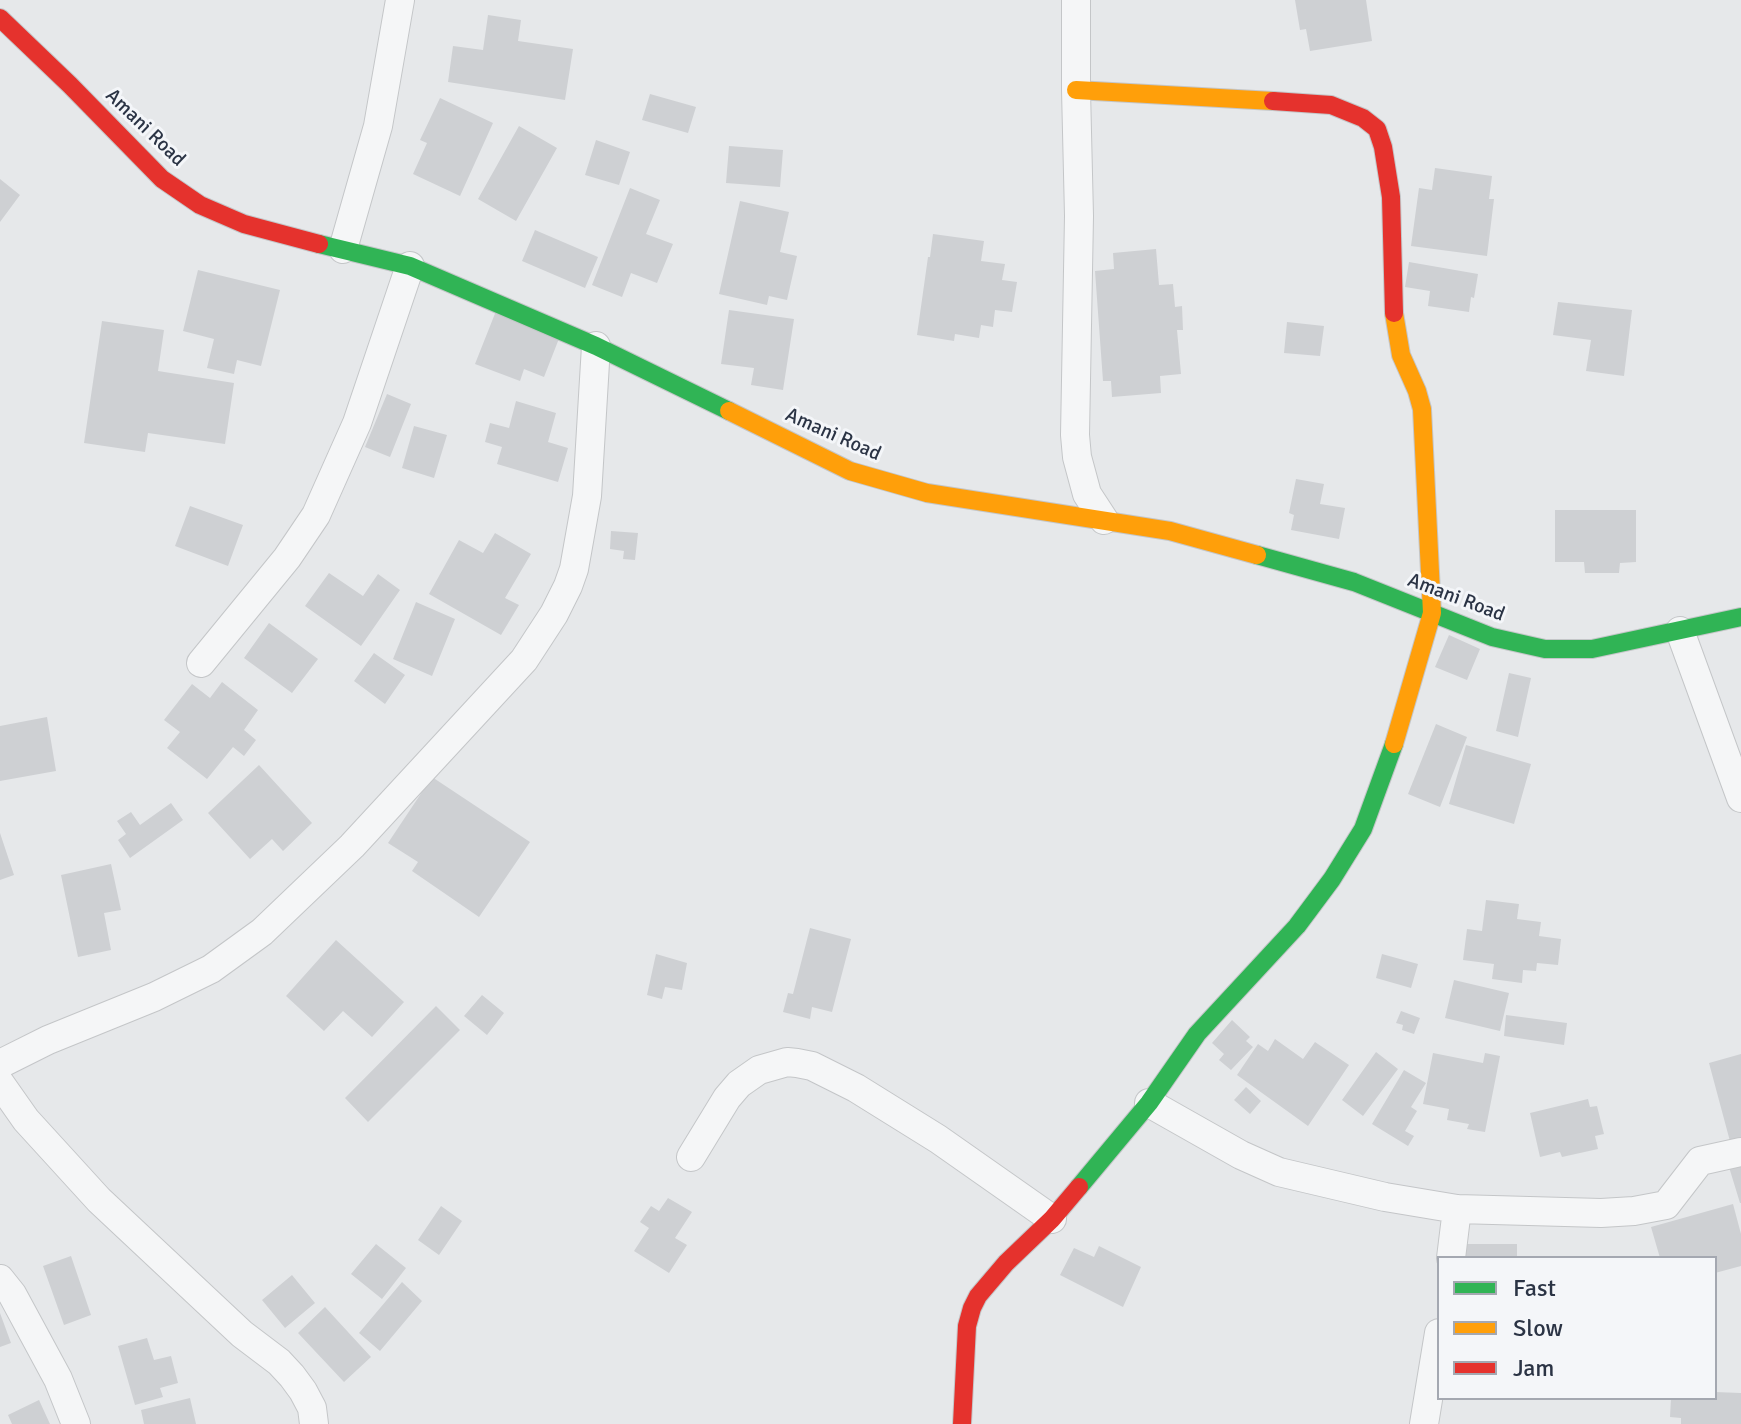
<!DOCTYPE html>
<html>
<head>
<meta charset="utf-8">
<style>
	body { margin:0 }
	#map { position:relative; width:1741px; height:1424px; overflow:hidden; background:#e6e8ea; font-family:Signika,sans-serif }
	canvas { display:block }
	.legend { position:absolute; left:1437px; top:1256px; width:280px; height:144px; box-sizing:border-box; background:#f4f6f9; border:2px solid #a4a8b1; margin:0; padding:10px 14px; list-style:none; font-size:24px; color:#2b3445 }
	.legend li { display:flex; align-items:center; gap:16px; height:40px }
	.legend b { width:40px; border:2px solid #a4a8b1 }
</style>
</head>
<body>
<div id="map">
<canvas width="1741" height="1424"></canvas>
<ul class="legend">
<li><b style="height:10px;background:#30b455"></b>Fast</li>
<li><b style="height:10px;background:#ff9f0a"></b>Slow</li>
<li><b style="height:10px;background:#e5322d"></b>Jam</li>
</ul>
</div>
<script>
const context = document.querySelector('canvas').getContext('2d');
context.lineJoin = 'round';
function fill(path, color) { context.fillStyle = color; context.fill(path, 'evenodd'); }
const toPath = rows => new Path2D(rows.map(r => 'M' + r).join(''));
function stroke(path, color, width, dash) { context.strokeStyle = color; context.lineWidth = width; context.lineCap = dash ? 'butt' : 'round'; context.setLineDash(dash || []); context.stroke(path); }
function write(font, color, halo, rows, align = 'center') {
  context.font = font + ' Signika,sans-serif'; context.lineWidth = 6; context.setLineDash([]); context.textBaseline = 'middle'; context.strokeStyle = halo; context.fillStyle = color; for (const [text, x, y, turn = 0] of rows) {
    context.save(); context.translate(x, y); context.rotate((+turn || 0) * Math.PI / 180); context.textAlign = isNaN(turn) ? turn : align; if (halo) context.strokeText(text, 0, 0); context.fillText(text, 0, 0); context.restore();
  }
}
const building = toPath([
	[1295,0,1366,0,1372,41,1310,51,1306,29,1300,30],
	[488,15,521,20,518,41,573,49,565,100,448,82,453,46,483,50],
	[650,94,696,107,688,133,642,120],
	[440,98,493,123,460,196,413,174,427,143,420,140],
	[519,126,557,148,516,221,478,199],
	[596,140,630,152,619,185,585,175],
	[729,146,783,150,780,187,726,183],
	[1435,168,1492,176,1489,199,1494,199,1487,256,1411,246,1419,188,1432,190],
	[0,179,20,195,0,222],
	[630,188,660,200,646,234,673,244,657,283,631,273,622,297,592,285],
	[740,201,789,212,780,252,797,256,787,300,769,296,767,305,719,294],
	[535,230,598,257,585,288,522,261],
	[933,234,984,241,981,261,1005,264,1002,280,1017,282,1012,312,995,310,993,327,981,325,979,338,955,334,954,341,917,335,928,257,930,257],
	[1156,249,1159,285,1173,284,1175,307,1182,306,1183,330,1177,330,1181,374,1160,376,1161,393,1112,397,1111,381,1103,381,1095,271,1114,269,1113,253],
	[1409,262,1478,274,1474,298,1471,297,1469,312,1428,306,1430,291,1405,287],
	[198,270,280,290,261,366,237,360,234,374,207,368,214,339,183,331],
	[1558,302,1632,310,1624,376,1586,371,1591,340,1553,335],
	[729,310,794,319,783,390,751,385,754,368,721,364],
	[496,311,560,336,544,377,524,369,520,381,475,364],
	[102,321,164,330,158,371,234,383,225,444,148,433,145,452,84,443],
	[1287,322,1324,326,1320,356,1284,353],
	[387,394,411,404,390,457,365,447],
	[516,401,556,413,548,442,568,448,558,482,497,464,502,447,485,442,490,423,509,428],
	[414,426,447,435,434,478,402,468],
	[1296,479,1324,484,1320,504,1345,508,1339,539,1291,530,1294,515,1289,513],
	[190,506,243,525,228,566,175,546],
	[1555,510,1636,510,1636,562,1620,563,1619,573,1585,573,1584,562,1555,562],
	[611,531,638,533,635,560,623,559,624,551,610,549],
	[495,533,531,554,505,598,519,605,501,635,429,594,459,540,483,553],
	[329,573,363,596,378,574,400,590,361,646,305,606],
	[416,602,455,619,432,676,393,659],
	[269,623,318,659,292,693,244,658],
	[1449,635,1480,649,1467,680,1435,667],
	[374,653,405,675,385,704,354,681],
	[1509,673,1531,678,1518,737,1496,731],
	[222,682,258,710,244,730,256,740,244,756,233,747,207,779,167,748,180,732,164,720,192,684,210,698],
	[47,717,56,771,0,781,0,726],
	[1436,724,1467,737,1440,807,1408,794],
	[1466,745,1531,764,1514,824,1449,804],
	[259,765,312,823,283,851,272,839,250,859,208,813],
	[432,777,530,842,479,917,412,871,418,862,388,843],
	[171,803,183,820,130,858,118,840,126,834,117,821,131,812,140,825],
	[0,833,14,875,0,880],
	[111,864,121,910,104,913,111,950,78,957,61,875],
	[1486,900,1519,904,1517,919,1541,922,1539,936,1561,939,1558,965,1537,963,1536,971,1523,970,1522,983,1492,979,1494,964,1463,960,1467,929,1482,931],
	[810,928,851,939,832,1012,812,1007,810,1019,783,1012,788,993,793,994],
	[336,940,404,1002,372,1037,343,1011,324,1031,286,996],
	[656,954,687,963,682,990,665,987,662,999,647,995],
	[1382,954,1418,964,1411,988,1376,978],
	[1454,980,1509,993,1500,1031,1445,1018],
	[482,995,504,1013,487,1035,464,1016],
	[436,1006,460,1030,368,1122,345,1098],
	[1401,1011,1420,1018,1414,1034,1402,1030,1403,1025,1396,1023],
	[1506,1015,1567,1023,1564,1045,1504,1036],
	[1232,1020,1250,1037,1246,1041,1253,1047,1231,1070,1219,1060,1224,1054,1212,1043],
	[1275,1039,1303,1059,1315,1042,1349,1065,1308,1126,1237,1075,1258,1044,1268,1051],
	[1376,1052,1398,1069,1363,1116,1342,1100],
	[1433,1053,1483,1063,1485,1053,1500,1056,1485,1132,1467,1129,1469,1124,1447,1120,1449,1109,1423,1104],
	[1741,1054,1741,1142,1731,1145,1709,1063],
	[1404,1070,1426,1083,1411,1107,1417,1111,1405,1131,1414,1136,1408,1146,1372,1124],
	[1246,1087,1261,1101,1250,1114,1234,1100],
	[1588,1099,1590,1107,1597,1106,1604,1134,1595,1136,1598,1149,1562,1157,1560,1152,1540,1157,1530,1113],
	[1741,1163,1741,1203,1740,1203,1729,1167],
	[668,1198,692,1212,675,1238,687,1245,669,1273,634,1251,649,1228,640,1222,651,1206,659,1211],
	[1733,1204,1741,1234,1741,1266,1715,1273,1715,1258,1660,1258,1651,1227],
	[441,1206,462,1221,439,1255,418,1240],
	[376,1244,406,1268,382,1299,351,1274],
	[1463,1244,1517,1244,1517,1258,1463,1258],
	[1099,1246,1141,1267,1123,1307,1060,1275,1074,1248,1094,1257],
	[71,1256,91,1315,64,1325,43,1266],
	[292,1275,315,1303,285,1328,262,1300],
	[402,1282,422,1301,380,1351,359,1333],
	[325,1307,371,1357,344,1382,298,1333],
	[0,1313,11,1343,0,1347],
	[147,1338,154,1360,171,1356,178,1383,160,1388,163,1397,135,1405,118,1346],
	[1715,1392,1741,1393,1741,1424,1681,1424,1681,1418,1670,1417,1671,1398,1715,1398],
	[190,1398,196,1424,144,1424,141,1410],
	[39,1400,50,1424,12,1424,8,1415]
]);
const street = toPath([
	[1076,0,1076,90,1079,216,1075,435,1077,457,1087,494,1104,520],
	[343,249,378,126,400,0],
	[1680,631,1741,798],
	[201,663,287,558,316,515,357,423,410,266],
	[0,1064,48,1040,154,997,211,969,262,932,352,846,524,660,554,614,568,586,574,569,587,496,596,346],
	[0,1083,26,1120,99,1200,242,1334,279,1362,292,1376,303,1391,312,1408,314,1424],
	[1149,1103,1241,1155,1279,1172,1385,1197,1457,1209,1601,1213,1634,1211,1666,1205,1700,1161,1741,1152],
	[691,1157,727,1098,739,1084,759,1070,787,1062,797,1063,812,1066,856,1088,938,1139,1052,1219],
	[1451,1258,1457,1209],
	[0,1279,12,1294,58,1379,76,1424],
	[1424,1424,1439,1333]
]);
const fast = toPath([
	[319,244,410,266,596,346,729,411],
	[1257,555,1354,582,1492,637,1545,649,1592,649,1741,617],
	[1079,1187,1149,1103,1197,1034,1297,926,1332,879,1363,829,1394,744]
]);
const slow = toPath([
	[1076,90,1273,101],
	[729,411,850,471,927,493,1170,531,1257,555],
	[1394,744,1432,613,1422,409,1417,391,1401,355,1394,313]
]);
const jam = toPath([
	[0,18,70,85,162,179,200,205,244,224,319,244],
	[1273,101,1331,105,1363,118,1377,129,1383,147,1391,197,1394,313],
	[962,1424,967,1326,972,1308,978,1296,1006,1263,1052,1219,1079,1187]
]);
const streetNames = [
	["Amani Road",145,128,44],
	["Amani Road",833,435,24],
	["Amani Road",1456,598,21]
];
fill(building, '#ced0d3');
stroke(street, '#c4c6c8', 30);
stroke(fast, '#c4c6c8', 20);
stroke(slow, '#c4c6c8', 20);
stroke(jam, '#c4c6c8', 20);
stroke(street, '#f5f6f7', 28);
stroke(fast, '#30b455', 18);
stroke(slow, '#ff9f0a', 18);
stroke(jam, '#e5322d', 18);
write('20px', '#2b3445', '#f4f6f9', streetNames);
</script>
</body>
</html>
